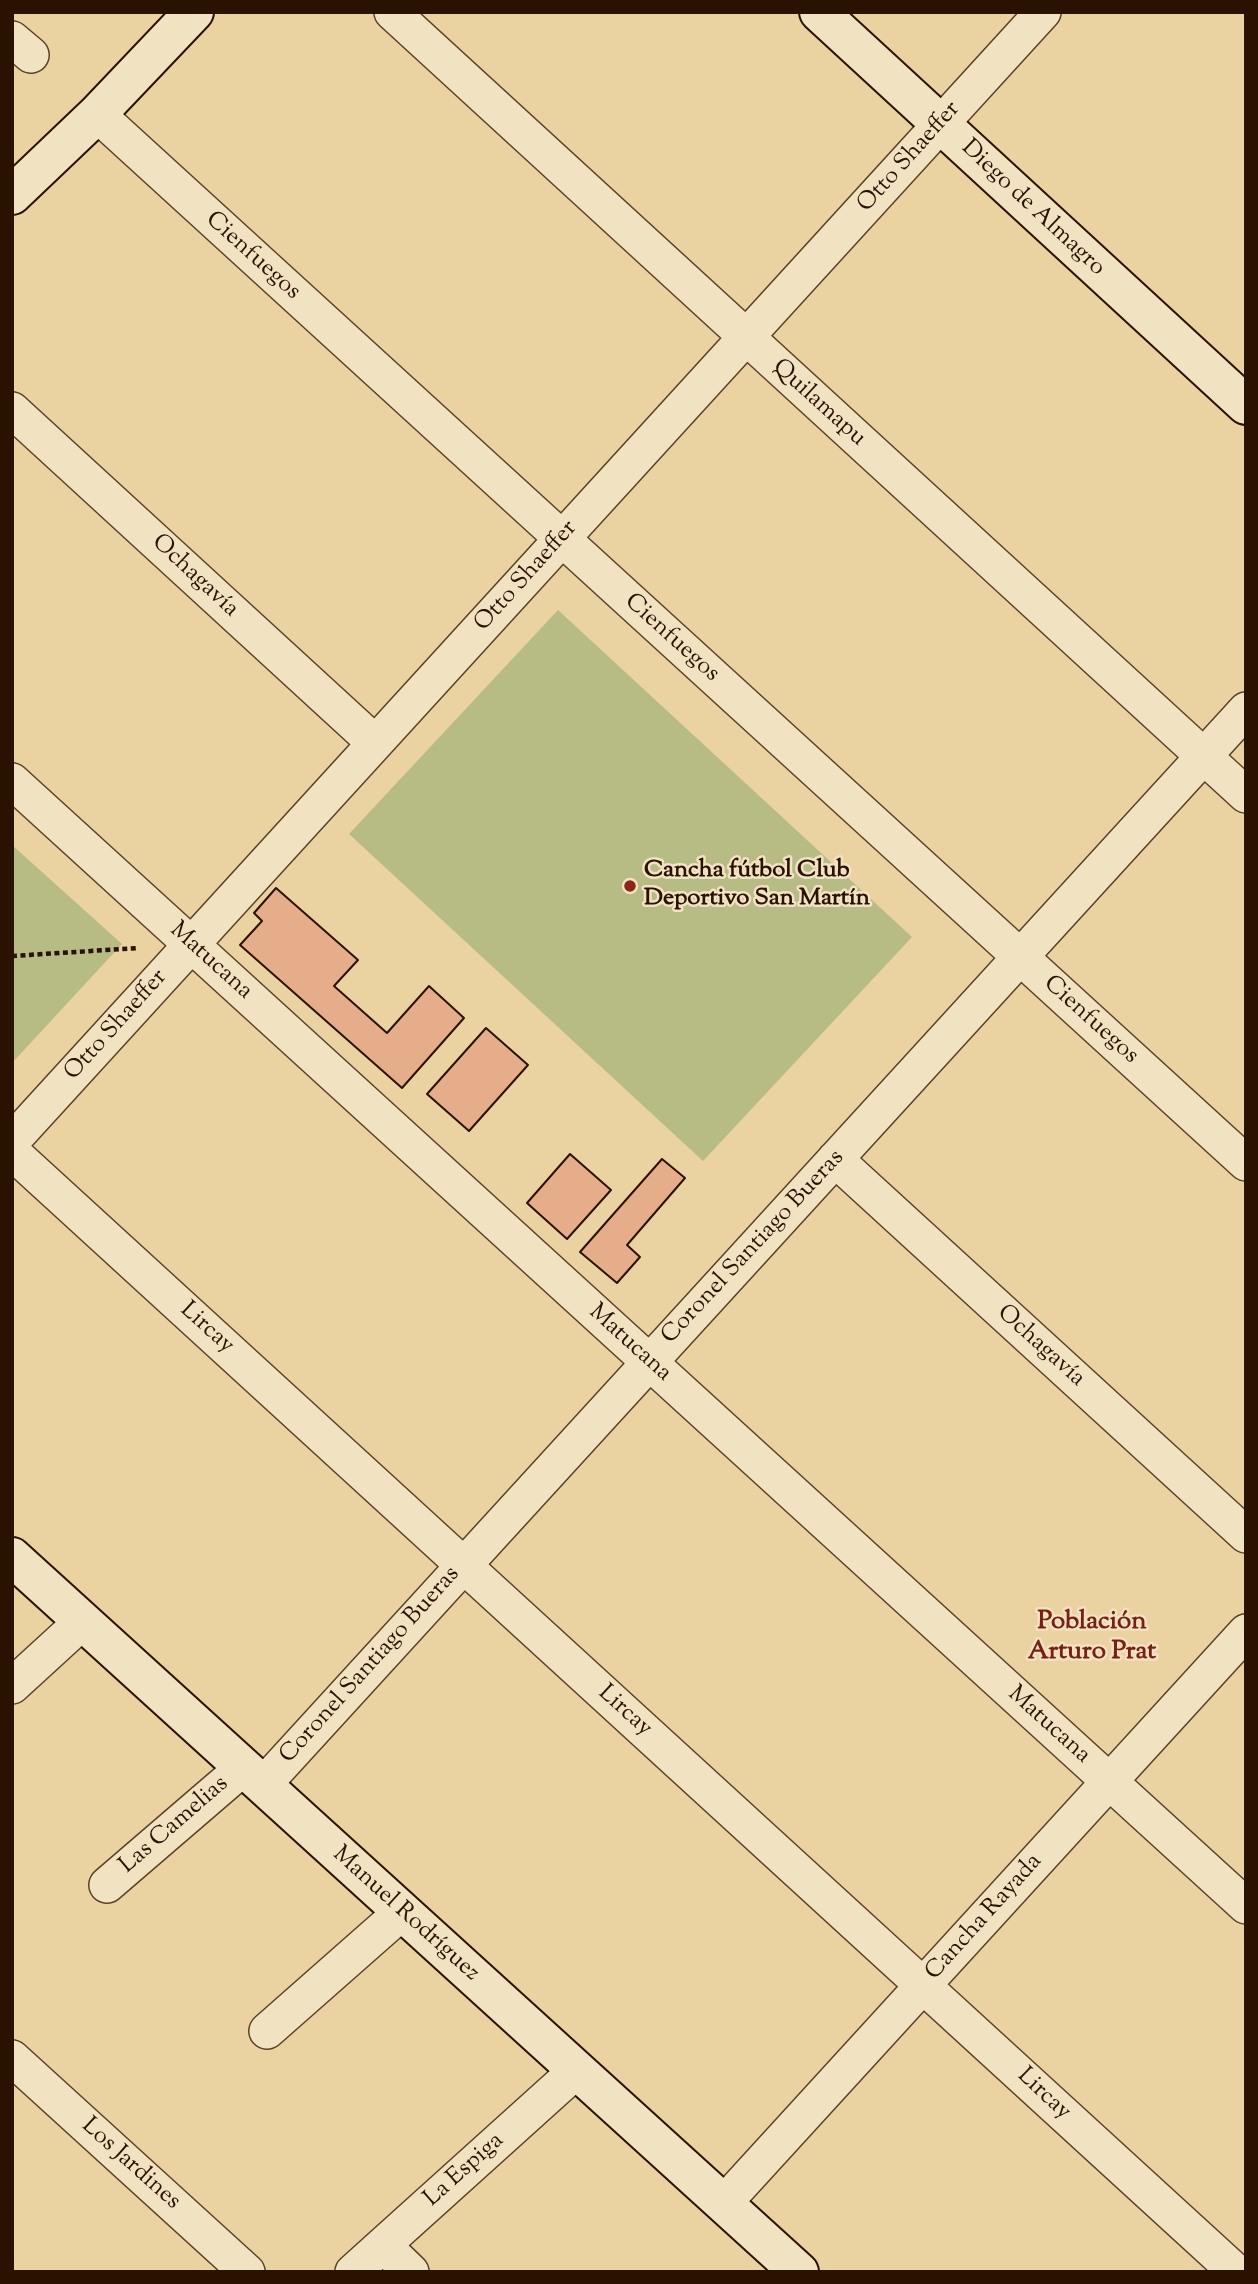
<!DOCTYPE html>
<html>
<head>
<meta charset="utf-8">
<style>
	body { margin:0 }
	#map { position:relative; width:1258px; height:2284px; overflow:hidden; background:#ead3a1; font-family:"Sorts Mill Goudy",serif }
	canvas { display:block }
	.frame { position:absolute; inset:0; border:14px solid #2a1200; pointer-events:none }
</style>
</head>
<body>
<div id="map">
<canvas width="1258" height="2284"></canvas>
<div class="frame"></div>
</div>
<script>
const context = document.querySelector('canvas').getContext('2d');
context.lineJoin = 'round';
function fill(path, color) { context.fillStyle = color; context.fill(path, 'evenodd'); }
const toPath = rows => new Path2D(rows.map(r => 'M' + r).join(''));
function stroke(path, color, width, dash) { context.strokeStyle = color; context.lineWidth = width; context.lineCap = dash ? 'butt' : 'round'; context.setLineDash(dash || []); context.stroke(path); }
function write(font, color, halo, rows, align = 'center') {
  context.font = font + ' "Sorts Mill Goudy",serif'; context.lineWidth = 5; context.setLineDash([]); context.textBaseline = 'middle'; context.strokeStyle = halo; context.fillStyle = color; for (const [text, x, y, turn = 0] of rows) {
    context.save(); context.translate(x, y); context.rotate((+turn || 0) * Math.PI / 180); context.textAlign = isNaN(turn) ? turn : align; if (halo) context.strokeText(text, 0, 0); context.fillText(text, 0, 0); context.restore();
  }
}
const green = toPath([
	[558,610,912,937,703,1161,349,834],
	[12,845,122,944,12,1063]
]);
const building = toPath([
	[276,888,358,960,334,986,387,1033,429,986,464,1018,402,1088,240,945,262,921,254,913,276,888],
	[486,1028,528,1065,469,1131,427,1094,486,1028],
	[570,1154,611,1190,567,1239,527,1203,570,1154],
	[662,1159,685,1178,627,1245,640,1257,617,1283,580,1252,662,1159]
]);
const path = toPath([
	[12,956,138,948]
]);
const street = toPath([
	[392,12,1246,795],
	[12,39,31,55],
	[97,114,1246,1163],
	[12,410,375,743],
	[12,781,1246,1906],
	[12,1141,1043,12],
	[12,1152,1236,2272],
	[835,1159,1246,1535],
	[12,1686,83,1621],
	[263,1785,1246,710],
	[107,1885,243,1768],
	[267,2031,402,1912],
	[12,2058,247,2272],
	[724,2203,1246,1632],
	[383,2245,411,2272],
	[353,2272,577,2070]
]);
const secondary = toPath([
	[819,12,1246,405],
	[12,195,97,114,194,12],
	[12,1557,799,2272]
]);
const markers = [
	[630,886,7,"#8f2418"]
];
const streetNames = [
	["Otto Shaeffer",910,158,-48],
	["Diego de Almagro",1032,209,43],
	["Cienfuegos",252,257,42],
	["Quilamapu",818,404,42],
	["Ochagavía",194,577,43],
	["Otto Shaeffer",527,577,-48],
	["Cienfuegos",671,639,42],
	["Matucana",210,962,42],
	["Cienfuegos",1090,1021,42],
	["Otto Shaeffer",117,1026,-48],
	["Coronel Santiago Bueras",754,1248,-47],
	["Lircay",206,1329,42],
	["Matucana",629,1344,42],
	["Ochagavía",1040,1347,42],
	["Coronel Santiago Bueras",371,1666,-48],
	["Lircay",624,1712,42],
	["Matucana",1048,1726,42],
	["Las Camelias",175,1826,-41],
	["Manuel Rodríguez",405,1915,42],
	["Cancha Rayada",985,1918,-48],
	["Lircay",1043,2095,43],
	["Los Jardines",130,2165,42],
	["La Espiga",465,2171,-42]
];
const poiNames = [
	["Cancha fútbol Club",644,872],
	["Deportivo San Martín",644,900]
];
const neighbourhoodNames = [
	["Población",1092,1624],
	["Arturo Prat",1092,1654]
];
fill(green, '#b6bc84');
fill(building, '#e5ad8a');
stroke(building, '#2a1200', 2);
stroke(street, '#5a4228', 38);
stroke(secondary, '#2a1200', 42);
stroke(path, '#2a1200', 4.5, [5, 3.5]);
stroke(street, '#f1e2c2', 35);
stroke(secondary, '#f1e2c2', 38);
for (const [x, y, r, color] of markers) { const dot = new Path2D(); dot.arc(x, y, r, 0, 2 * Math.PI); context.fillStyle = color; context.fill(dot); stroke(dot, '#f1e2c2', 2.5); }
write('24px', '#2a1200', '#f1e2c2', streetNames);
write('bold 24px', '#2a1200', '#f1e2c2', poiNames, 'left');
write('bold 26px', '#7a1f14', '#f1e2c2', neighbourhoodNames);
</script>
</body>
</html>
